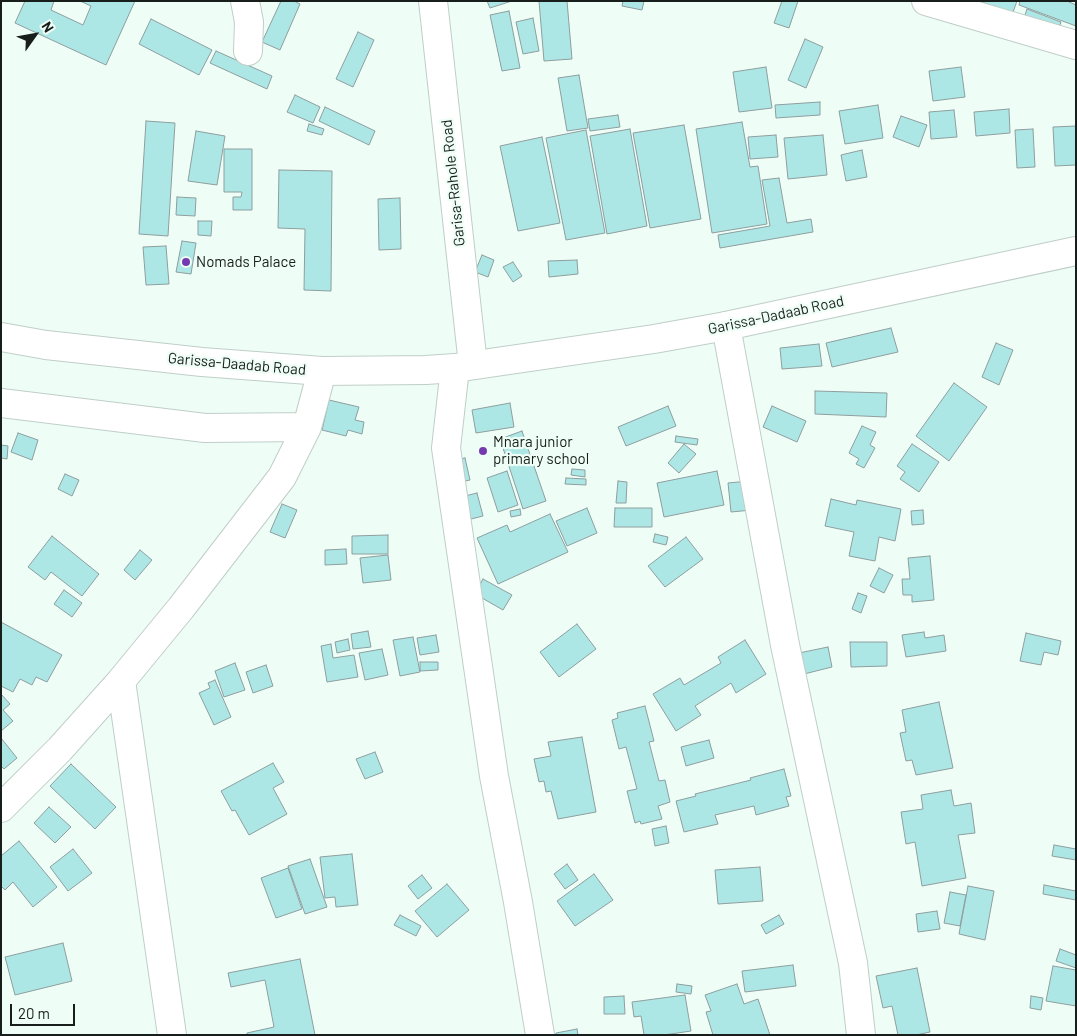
<!DOCTYPE html>
<html>
<head>
<meta charset="utf-8">
<style>
	body { margin:0 }
	#map { position:relative; width:1077px; height:1036px; overflow:hidden; background:#eefef7; font-family:Barlow,sans-serif }
	canvas { display:block }
	.frame { position:absolute; inset:0; border:2px solid #181e1b; pointer-events:none }
	.north { position:absolute; left:10px; top:10px; width:50px; height:50px; -webkit-text-stroke:4px #eefef7; paint-order:stroke; rotate:58deg; font-size:14px; font-weight:700; line-height:20px; text-align:center; color:#181e1b }
	.north::after { content:''; display:block; margin:auto; width:18px; height:22px; background:#181e1b; clip-path:polygon(50% 0,100% 100%,50% 72%,0 100%) }
	.scale { position:absolute; left:10px; top:1004px; width:65px; height:22px; box-sizing:border-box; border:2px solid #181e1b; border-top:0; padding-left:6px; font-size:15px; line-height:18px; white-space:nowrap; color:#181e1b; -webkit-text-stroke:4px #eefef7; paint-order:stroke }
</style>
</head>
<body>
<div id="map">
<canvas width="1077" height="1036"></canvas>
<div class="frame"></div>
<div class="north">N</div>
<div class="scale">20 m</div>
</div>
<script>
const context = document.querySelector('canvas').getContext('2d');
context.lineJoin = 'round';
function fill(path, color) { context.fillStyle = color; context.fill(path, 'evenodd'); }
const toPath = rows => new Path2D(rows.map(r => 'M' + r).join(''));
function stroke(path, color, width, dash) { context.strokeStyle = color; context.lineWidth = width; context.lineCap = dash ? 'butt' : 'round'; context.setLineDash(dash || []); context.stroke(path); }
function write(font, color, halo, rows, align = 'center') {
  context.font = font + ' Barlow,sans-serif'; context.lineWidth = 4.5; context.setLineDash([]); context.textBaseline = 'middle'; context.strokeStyle = halo; context.fillStyle = color; for (const [text, x, y, turn = 0] of rows) {
    context.save(); context.translate(x, y); context.rotate((+turn || 0) * Math.PI / 180); context.textAlign = isNaN(turn) ? turn : align; if (halo) context.strokeText(text, 0, 0); context.fillText(text, 0, 0); context.restore();
  }
}
const building = toPath([
	[25,1,54,1,51,10,83,25,91,6,80,1,135,1,106,65,15,23,25,1],
	[281,1,294,1,300,4,280,50,262,42,281,1],
	[487,1,512,1,490,8,487,1],
	[539,1,567,1,572,59,544,61,539,1],
	[623,1,644,1,642,10,622,6,623,1],
	[782,1,798,1,789,28,774,23,782,1],
	[980,1,1017,1,1012,15,980,1],
	[1020,1,1067,1,1076,5,1076,26,1019,5,1020,1],
	[1027,9,1061,22,1057,34,1023,21,1027,9],
	[509,11,520,68,502,71,490,15,509,11],
	[533,18,539,51,523,54,516,22,533,18],
	[151,19,212,50,199,75,139,44,151,19],
	[358,32,374,40,353,87,336,79,358,32],
	[805,39,823,47,806,88,788,80,805,39],
	[216,51,272,76,267,89,210,63,216,51],
	[766,67,772,108,739,112,733,72,766,67],
	[961,67,965,97,933,101,929,71,961,67],
	[579,75,588,128,567,131,558,78,579,75],
	[295,95,320,107,313,123,287,112,295,95],
	[820,102,820,115,776,118,775,105,820,102],
	[878,105,883,138,845,144,839,111,878,105],
	[325,107,375,131,369,145,319,121,325,107],
	[1009,109,1010,133,976,136,974,112,1009,109],
	[954,110,957,137,931,139,929,112,954,110],
	[618,115,620,127,590,131,588,119,618,115],
	[901,116,927,125,919,147,893,137,901,116],
	[146,121,175,123,168,236,139,234,146,121],
	[742,122,750,167,758,166,767,224,712,233,696,129,742,122],
	[309,124,324,129,322,135,307,131,309,124],
	[684,125,701,219,650,228,633,133,684,125],
	[1076,126,1076,165,1055,166,1053,127,1076,126],
	[630,129,647,226,607,234,590,136,630,129],
	[1033,129,1035,167,1017,168,1015,130,1033,129],
	[586,130,605,233,566,240,546,138,586,130],
	[196,131,225,136,217,185,188,181,196,131],
	[776,135,778,157,750,159,748,137,776,135],
	[823,135,827,175,788,179,784,138,823,135],
	[542,137,560,223,518,231,500,146,542,137],
	[224,149,252,149,252,210,233,210,233,197,241,197,242,192,224,192,224,149],
	[862,150,867,177,846,181,841,155,862,150],
	[279,170,332,171,331,291,304,290,305,229,278,228,279,170],
	[779,178,787,223,811,219,813,232,720,248,718,235,770,226,762,180,779,178],
	[177,197,196,198,195,216,176,215,177,197],
	[400,198,401,249,379,250,378,199,400,198],
	[198,221,212,221,211,236,198,235,198,221],
	[182,241,196,243,191,274,176,272,182,241],
	[166,246,169,284,146,285,143,247,166,246],
	[482,255,494,260,488,277,475,272,482,255],
	[577,260,578,274,549,277,548,261,577,260],
	[513,262,522,276,513,282,503,267,513,262],
	[891,328,898,352,832,367,826,343,891,328],
	[996,343,1013,350,999,385,982,377,996,343],
	[819,344,822,366,782,369,780,348,819,344],
	[954,383,987,407,949,461,916,436,954,383],
	[815,391,887,393,886,417,815,414,815,391],
	[329,400,359,407,355,420,364,422,362,434,348,430,346,436,322,430,329,400],
	[510,403,514,427,476,433,472,410,510,403],
	[668,406,676,426,626,446,618,427,668,406],
	[772,406,806,421,797,442,763,427,772,406],
	[862,426,876,432,870,445,875,448,864,468,856,464,859,459,849,453,862,426],
	[522,431,546,501,523,509,500,439,522,431],
	[18,433,38,440,32,460,11,452,18,433],
	[676,436,698,439,697,445,675,442,676,436],
	[684,444,696,454,679,473,668,463,684,444],
	[912,444,939,462,919,492,900,479,905,472,897,466,912,444],
	[1,445,8,446,7,459,1,458,1,445],
	[465,458,470,480,460,482,454,460,465,458],
	[572,469,585,470,585,477,571,475,572,469],
	[507,471,518,505,498,512,487,478,507,471],
	[717,471,724,505,664,517,657,483,717,471],
	[65,474,79,480,72,496,58,489,65,474],
	[566,478,586,479,586,485,565,484,566,478],
	[618,481,627,482,626,503,616,503,618,481],
	[749,481,752,510,731,512,728,483,749,481],
	[477,493,483,516,471,519,465,496,477,493],
	[831,499,856,505,857,500,901,509,895,541,879,537,875,561,849,556,854,532,825,526,831,499],
	[282,504,297,510,285,538,270,532,282,504],
	[587,508,597,533,567,546,556,521,587,508],
	[615,508,652,508,652,527,614,527,615,508],
	[520,509,521,515,511,517,510,511,520,509],
	[923,510,924,524,912,525,911,511,923,510],
	[550,514,568,552,498,584,477,538,507,525,510,532,550,514],
	[655,534,668,537,666,545,653,542,655,534],
	[388,535,388,554,352,554,352,536,388,535],
	[52,536,99,574,82,596,51,572,45,580,28,567,52,536],
	[686,537,703,559,665,587,648,566,686,537],
	[346,549,347,564,325,565,325,550,346,549],
	[140,550,152,560,135,580,124,570,140,550],
	[388,555,391,580,363,583,360,558,388,555],
	[930,556,934,600,912,602,912,595,903,595,902,579,910,579,908,558,930,556],
	[879,568,893,575,884,593,870,586,879,568],
	[483,579,512,595,503,610,475,594,483,579],
	[64,590,82,603,72,617,54,604,64,590],
	[858,593,867,596,861,613,852,609,858,593],
	[1,622,62,655,47,682,36,677,32,685,20,679,13,692,1,686,1,622],
	[577,624,596,649,559,677,540,652,577,624],
	[368,631,371,647,353,649,351,634,368,631],
	[924,632,925,638,944,635,946,651,906,657,902,635,924,632],
	[1026,633,1061,641,1058,655,1044,652,1041,665,1020,661,1026,633],
	[436,635,439,652,420,655,417,638,436,635],
	[413,637,420,672,400,676,393,640,413,637],
	[348,639,350,650,337,653,335,642,348,639],
	[745,640,766,674,736,693,731,683,695,706,701,715,676,731,653,694,680,678,684,685,721,663,718,657,745,640],
	[850,642,887,642,887,666,851,667,850,642],
	[331,644,333,658,354,655,358,677,327,682,321,646,331,644],
	[828,647,832,667,804,674,799,653,828,647],
	[382,649,388,675,365,680,359,653,382,649],
	[420,662,438,662,438,670,420,671,420,662],
	[235,663,245,690,224,697,215,671,235,663],
	[266,665,273,686,253,693,246,672,266,665],
	[215,680,231,717,214,725,199,693,210,688,208,683,215,680],
	[1,694,10,704,3,710,13,721,1,731,1,694],
	[939,702,953,768,916,775,912,760,906,761,900,733,906,732,902,710,939,702],
	[645,706,654,741,649,742,659,781,665,780,670,802,658,806,662,819,641,824,640,821,635,823,627,791,637,789,626,747,619,749,612,720,618,718,617,713,645,706],
	[582,737,596,812,558,819,551,791,546,792,544,781,539,782,534,759,551,756,548,742,582,737],
	[1,738,17,758,4,769,1,766,1,738],
	[709,740,714,758,686,766,681,747,709,740],
	[375,752,383,772,365,779,356,759,375,752],
	[273,763,284,782,273,788,287,814,249,835,235,810,232,811,221,791,273,763],
	[71,764,116,807,95,829,50,786,71,764],
	[784,769,791,796,786,797,789,806,756,815,754,806,715,815,718,824,684,832,676,801,696,796,695,794,751,780,750,778,784,769],
	[951,790,954,806,971,803,975,833,958,835,966,878,922,886,915,842,906,844,901,812,923,809,921,795,951,790],
	[49,807,71,827,55,843,34,823,49,807],
	[666,826,669,843,655,846,652,829,666,826],
	[19,841,57,887,33,907,13,882,5,890,1,886,1,856,19,841],
	[1054,845,1076,849,1076,860,1052,856,1054,845],
	[73,849,92,873,68,891,50,867,73,849],
	[352,854,358,905,336,907,335,897,325,898,320,857,352,854],
	[310,859,327,907,305,914,288,866,310,859],
	[567,864,578,880,565,889,554,874,567,864],
	[760,867,763,901,718,904,715,870,760,867],
	[288,868,302,909,276,918,261,878,288,868],
	[594,874,613,900,575,926,557,901,594,874],
	[422,875,432,888,418,899,408,886,422,875],
	[447,884,469,910,437,937,415,911,447,884],
	[1044,885,1076,891,1076,900,1043,894,1044,885],
	[968,886,994,891,985,940,959,934,968,886],
	[950,892,966,895,960,926,944,923,950,892],
	[937,911,940,929,918,932,916,914,937,911],
	[400,915,421,926,416,936,394,925,400,915],
	[779,915,784,924,766,934,761,925,779,915],
	[63,943,72,981,15,995,5,957,63,943],
	[1060,949,1076,955,1076,968,1056,961,1060,949],
	[300,959,315,1035,247,1035,247,1033,274,1027,265,980,231,987,228,973,300,959],
	[793,965,796,986,745,992,742,971,793,965],
	[1053,966,1076,970,1076,1006,1046,1001,1053,966],
	[917,968,930,1032,916,1035,898,1035,892,1006,883,1008,876,976,917,968],
	[677,984,692,986,691,994,676,992,677,984],
	[737,984,744,1004,758,999,770,1035,713,1035,706,1012,711,1011,705,995,737,984],
	[685,995,691,1031,664,1035,644,1035,641,1016,634,1017,632,1002,685,995],
	[624,996,625,1014,604,1014,604,997,624,996],
	[1031,996,1043,998,1041,1010,1030,1008,1031,996],
	[577,1029,578,1035,556,1035,556,1033,577,1029]
]);
const minor = toPath([
	[245,1,249,22,248,51],
	[433,1,473,365],
	[926,1,1076,45],
	[726,326,785,645,853,963,861,1035],
	[455,368,446,448,494,776,518,902,540,1035],
	[1,403,205,428,307,427],
	[121,681,172,1035],
	[1,808,60,749,121,681,181,608,282,477,307,427,322,371]
]);
const highway = toPath([
	[1,337,46,345,202,362,322,371,426,370,455,368,654,339,726,326,1076,251]
]);
const markers = [
	[186,262,5,"#743aaf"],
	[483,451,5,"#743aaf"]
];
const streetNames = [
	["Garisa-Rahole Road",453,183,-96],
	["Garissa-Dadaab Road",776,315,-12],
	["Garissa-Daadab Road",237,364,5]
];
const poiNames = [
	["Nomads Palace",196,262],
	["Mnara junior",493,442],
	["primary school",493,459]
];
fill(building, '#ace7e5');
stroke(building, '#8e9e9e', 1);
stroke(minor, '#c0cec8', 30);
stroke(highway, '#c0cec8', 30);
stroke(minor, '#fff', 28);
stroke(highway, '#fff', 28);
for (const [x, y, r, color] of markers) { const dot = new Path2D(); dot.arc(x, y, r, 0, 2 * Math.PI); context.fillStyle = color; context.fill(dot); stroke(dot, '#eefef7', 2); }
write('15px', '#181e1b', '#eefef7', streetNames);
write('15px', '#181e1b', '#eefef7', poiNames, 'left');
</script>
</body>
</html>
